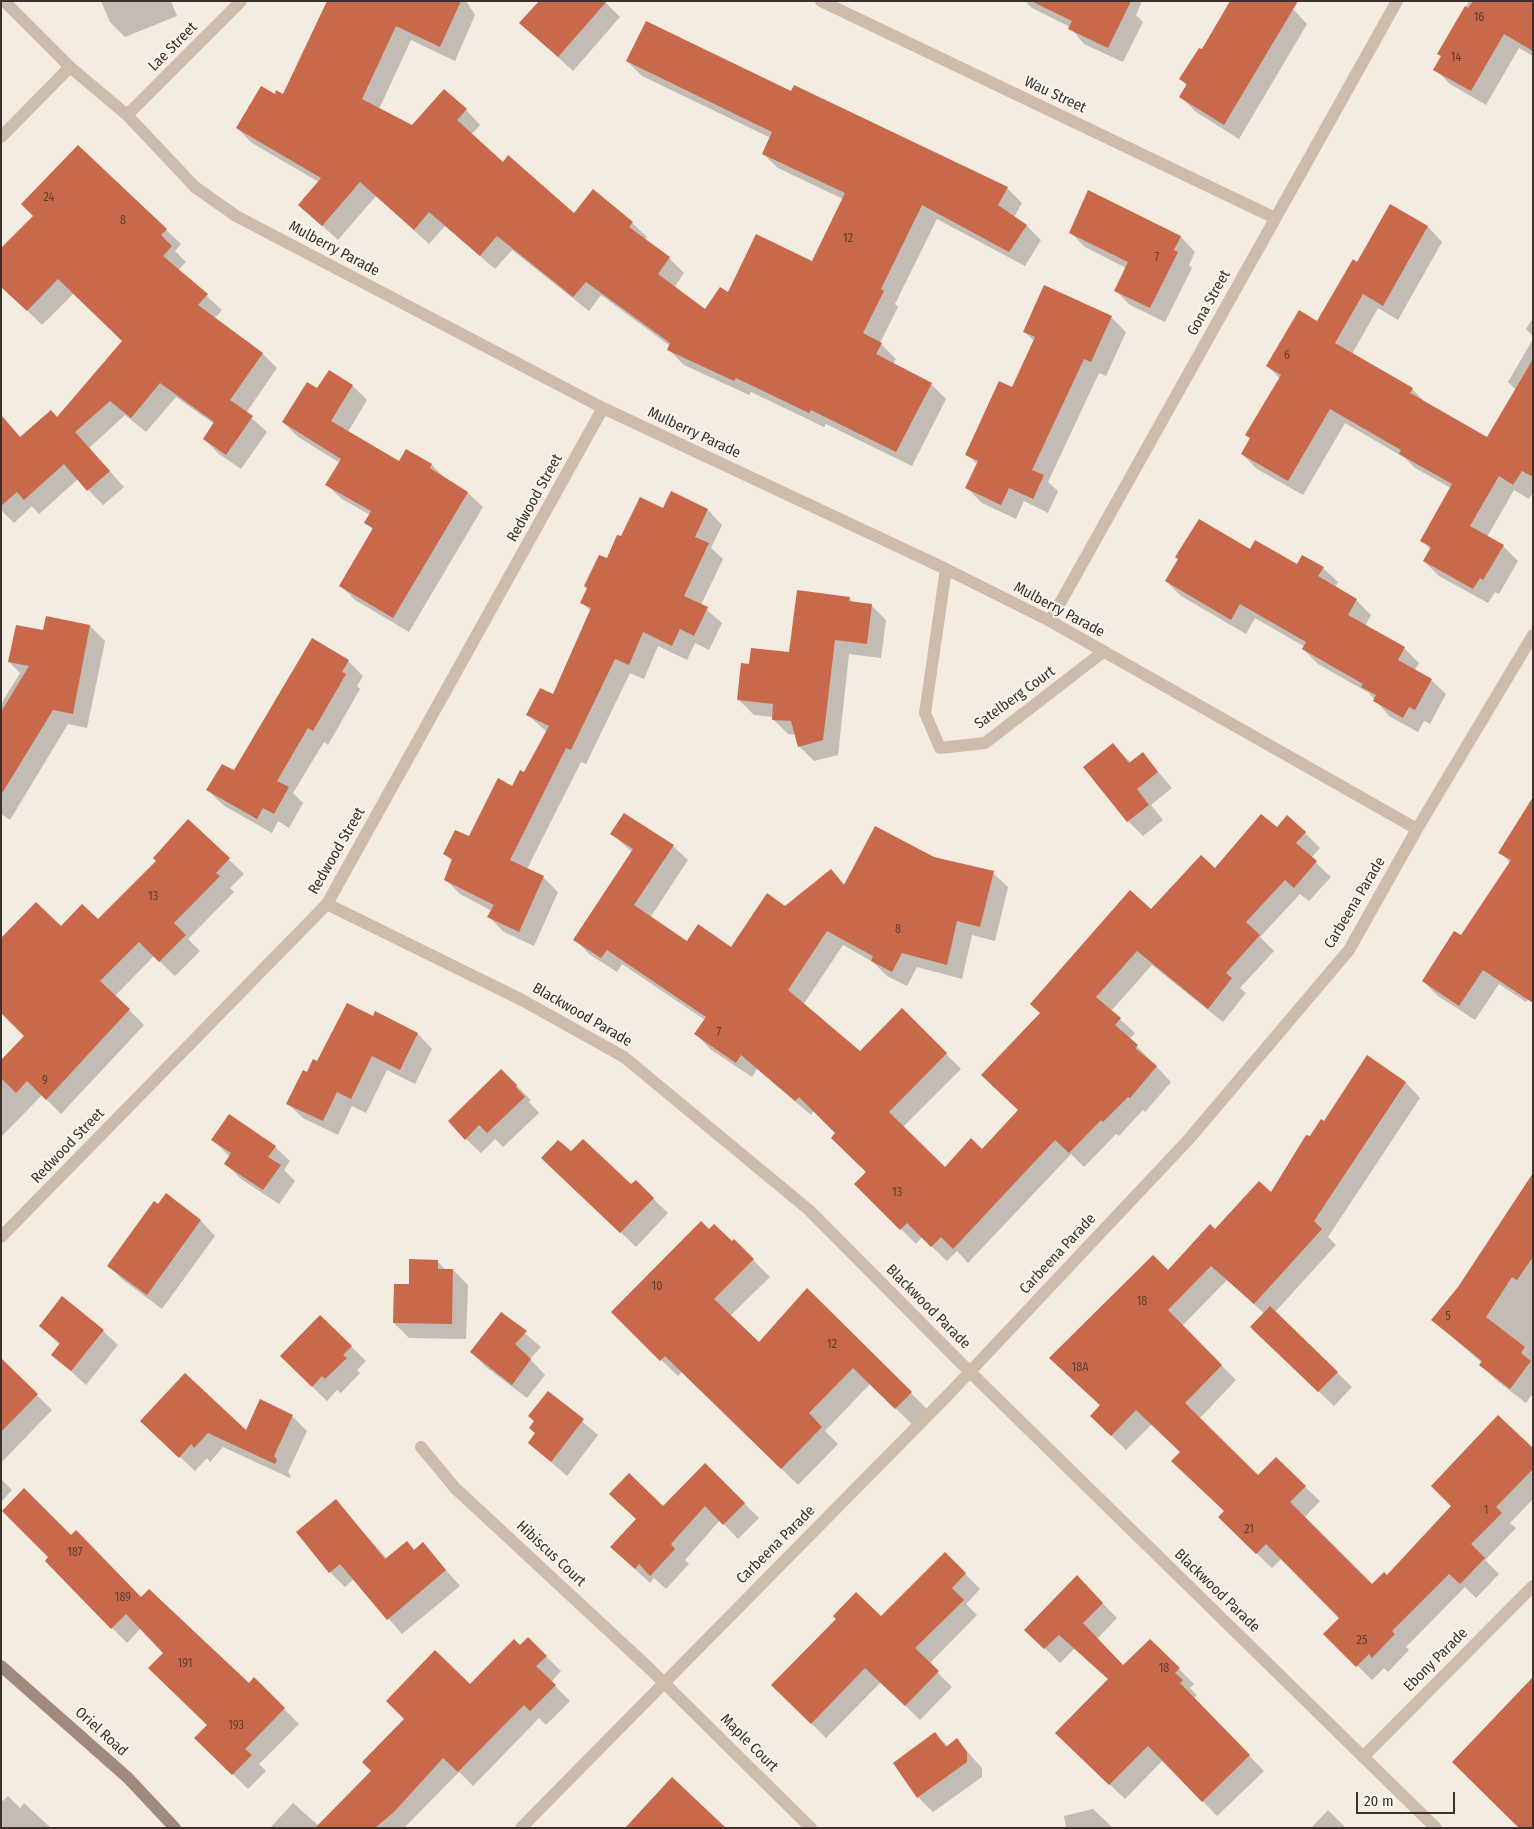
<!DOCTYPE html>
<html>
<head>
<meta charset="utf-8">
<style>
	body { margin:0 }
	#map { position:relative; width:1534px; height:1829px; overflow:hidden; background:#f4ebe1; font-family:"Fira Sans Condensed",sans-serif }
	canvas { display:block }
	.frame { position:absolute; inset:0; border:2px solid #3b302b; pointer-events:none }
	.scale { position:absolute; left:1356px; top:1792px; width:99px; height:22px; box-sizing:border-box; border:2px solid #3b302b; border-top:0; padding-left:6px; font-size:15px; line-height:18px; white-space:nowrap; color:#3b302b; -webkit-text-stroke:4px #fbf5ee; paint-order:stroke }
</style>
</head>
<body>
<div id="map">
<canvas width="1534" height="1829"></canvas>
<div class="frame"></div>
<div class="scale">20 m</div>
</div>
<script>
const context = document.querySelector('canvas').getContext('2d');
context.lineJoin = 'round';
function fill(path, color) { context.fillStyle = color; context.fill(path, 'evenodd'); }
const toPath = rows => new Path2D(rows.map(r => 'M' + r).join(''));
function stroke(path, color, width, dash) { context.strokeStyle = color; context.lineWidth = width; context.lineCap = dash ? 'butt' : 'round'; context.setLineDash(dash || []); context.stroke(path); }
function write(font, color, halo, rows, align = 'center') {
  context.font = font + ' "Fira Sans Condensed",sans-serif'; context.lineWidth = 4; context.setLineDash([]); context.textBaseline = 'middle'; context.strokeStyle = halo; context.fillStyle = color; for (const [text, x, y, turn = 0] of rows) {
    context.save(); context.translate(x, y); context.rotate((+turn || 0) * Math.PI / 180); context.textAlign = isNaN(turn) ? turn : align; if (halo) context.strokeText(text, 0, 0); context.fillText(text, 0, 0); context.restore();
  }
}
const shadow = toPath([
	[101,1,171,1,177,16,125,37,110,22],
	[371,1,466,1,475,15,455,61,411,40,379,109,412,127,466,110,480,125,471,135,503,164,574,215,632,223,647,237,645,240,669,258,684,273,674,288,705,311,728,294,813,262,843,199,778,168,763,154,771,138,642,76,627,61,792,93,1007,188,1022,203,1014,217,1027,226,1041,240,1025,266,937,219,895,304,898,307,880,343,896,359,893,364,931,384,946,399,912,466,826,424,824,427,751,392,749,395,684,365,669,350,670,346,601,295,589,311,512,250,495,269,445,226,429,244,376,196,338,240,315,219,319,182,252,143,237,128,275,95,283,96],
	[604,1,620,17,573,71,521,23],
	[1025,1,1142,1,1136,15,1143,22,1123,62,1084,44,1070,27,1032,8],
	[1469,1,1533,1,1533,56,1519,48,1486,105,1450,84,1435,69,1442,57,1439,54],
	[1293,9,1307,24,1239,139,1196,112,1181,97,1187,86,1181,79,1202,51],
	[1391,206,1428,227,1442,242,1398,320,1378,308,1352,354,1412,389,1427,404,1488,439,1516,390,1508,382,1533,339,1533,492,1529,499,1514,490,1487,537,1503,546,1518,561,1499,594,1495,592,1488,603,1439,576,1424,561,1431,550,1422,540,1451,488,1415,468,1405,458,1345,423,1303,495,1257,469,1242,454,1280,379,1268,366,1318,322,1357,263],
	[166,230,181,244,175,251,186,262,178,270,222,310,214,319,263,354,277,368,246,413,267,432,241,469,219,454,204,439,214,424,176,397,146,432,125,415,89,448,124,487,103,505,78,479,39,514,32,506,14,523,1,510,1,415,21,438,58,419,123,341,74,293,42,325,1,285],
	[1070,232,1181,237,1195,252,1189,265,1192,268,1165,322,1130,305,1115,290,1126,268,1085,247],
	[1111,317,1126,332,1106,376,1099,373,1048,482,1058,491,1048,513,1024,501,1016,519,982,503,967,488,978,465,967,454,1013,389,1035,342,1024,331],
	[1533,318,1533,336,1526,329],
	[353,386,367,400,348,432,399,463,407,451,432,465,446,479,468,493,483,507,409,632,355,600,340,585,373,530,366,522,370,515,342,499,327,485,340,463,298,437,283,422,318,390],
	[663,510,708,510,722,525,711,548,723,559,701,605,722,623,709,650,695,643,687,660,658,646,644,679,630,673,586,764,581,762,527,869,543,877,558,892,534,946,504,932,489,917,492,911,460,894,445,879,453,862,445,854,469,838,524,774,547,732,528,715,554,696,591,611,582,603,621,538],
	[1250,551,1298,565,1323,568,1338,582,1335,588,1356,600,1371,615,1365,626,1404,648,1419,663,1415,670,1431,680,1446,694,1430,724,1424,721,1418,732,1389,716,1369,693,1318,664,1303,649,1305,647,1255,618,1246,634,1181,596,1166,581],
	[849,598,853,603,871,605,886,620,881,658,849,654,838,755,814,761,799,746,796,735,788,734,773,719,773,717,754,715,739,700,750,665,791,654],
	[47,618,90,626,105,641,87,728,68,724,10,820,1,814,1,704,20,673,9,662,44,632],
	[348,661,363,676,357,686,360,689,328,745,324,742,293,793,303,803,289,828,278,821,272,833,223,805,208,790,234,772],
	[1113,744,1131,763,1143,754,1172,788,1151,805,1163,820,1143,836,1128,821,1085,767],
	[1533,799,1533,992,1526,1002,1499,984,1475,1020,1438,996,1423,981,1461,937,1510,863,1500,852],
	[188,821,244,874,230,888,234,892,188,939,200,951,175,976,154,956,115,996,144,1025,61,1114,42,1095,1,1137,1,1061,25,1036,61,928,98,921,157,861],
	[1277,829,1305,833,1320,848,1311,858,1331,877,1309,901,1300,894,1260,937,1274,951,1240,988,1246,993,1223,1022,1152,965,1111,1011,1135,1033,1130,1039,1171,1082,1145,1112,1143,1110,1119,1136,1116,1134,1084,1167,1071,1154,968,1263,957,1251,947,1261,922,1237,916,1244,856,1184,867,1173,837,1133,814,1111,811,1115,757,1069,752,1077,710,1049,696,1034,705,1020,622,964,617,972,589,954,575,939,632,852,612,834,673,846,688,860,650,918,687,943,732,949,831,871,845,885,933,858,993,873,1008,887,995,941,972,935,962,979,917,967,907,986,887,976,873,962,843,945,803,1005,860,1052,902,1010,961,1069,903,1127,945,1168,982,1151,1020,1110,1151,910],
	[376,1012,418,1034,432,1049,415,1084,387,1070,366,1113,352,1106,338,1135,303,1118,288,1104,318,1063,373,1018],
	[1368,1057,1406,1083,1420,1098,1328,1237,1336,1245,1275,1312,1352,1387,1334,1406,1267,1342,1265,1314,1227,1280,1182,1326,1236,1380,1199,1419,1258,1476,1305,1487,1320,1501,1304,1518,1372,1586,1387,1577,1533,1450,1533,1499,1510,1523,1516,1528,1485,1560,1499,1574,1476,1598,1465,1587,1406,1647,1409,1650,1388,1672,1384,1668,1372,1680,1325,1634,1341,1618,1282,1558,1272,1568,1234,1532,1225,1511,1181,1452,1152,1424,1126,1450,1092,1416,1101,1406,1065,1373,1168,1272,1215,1231,1271,1193,1310,1138,1325,1123],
	[501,1070,531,1100,529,1102,539,1113,503,1147,495,1139,481,1153,466,1139],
	[213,1140,275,1147,290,1161,284,1170,295,1181,279,1204,241,1179,226,1164,230,1157],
	[571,1153,631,1186,636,1182,668,1213,636,1247,558,1172],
	[1533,1175,1533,1393,1526,1403,1496,1380,1481,1365,1482,1363,1433,1320,1459,1287],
	[166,1195,201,1221,215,1236,162,1309,123,1280,109,1266],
	[709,1230,733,1243,734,1241,770,1277,730,1316,759,1343,807,1290,928,1410,913,1425,870,1384,825,1431,838,1444,798,1485,682,1372,678,1376,612,1312],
	[437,1261,446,1270,453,1270,468,1285,466,1339,409,1338,394,1323,410,1285],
	[501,1313,541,1347,530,1359,545,1375,527,1398,486,1367,471,1352],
	[320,1316,366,1361,357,1370,360,1373,341,1393,337,1390,327,1401,296,1371],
	[40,1326,103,1331,118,1345,86,1385,52,1354,60,1345],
	[1,1360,52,1410,1,1463],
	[548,1393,598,1435,567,1476,529,1443,536,1434],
	[292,1416,307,1431,288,1472,291,1476,290,1478,223,1447,210,1462,207,1458,195,1471,142,1421,246,1432],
	[705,1464,759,1518,738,1539,720,1520,685,1560,689,1564,666,1589,654,1578,650,1583,627,1562,637,1519,663,1508],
	[1,1479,12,1490,1,1502],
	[336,1501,387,1559,407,1543,415,1551,423,1544,460,1586,402,1634,354,1579,345,1587,330,1572],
	[71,1536,141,1599,249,1684,254,1679,299,1724,259,1764,266,1771,248,1789,196,1738,209,1725,165,1653,141,1628,127,1643,46,1561],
	[945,1553,980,1589,966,1604,977,1615,929,1664,952,1687,920,1720,881,1682,826,1738,773,1685,881,1618],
	[1077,1577,1117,1618,1097,1639,1124,1667,1150,1640,1194,1684,1190,1688,1197,1695,1194,1698,1264,1771,1217,1816,1163,1760,1125,1799,1072,1748,1109,1680,1075,1648,1060,1663,1026,1630],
	[528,1639,561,1671,551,1682,570,1701,546,1725,539,1718,473,1786,459,1772,404,1828,270,1828,293,1803,319,1826,470,1686],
	[935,1734,948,1746,957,1740,982,1768,982,1777,933,1812,918,1797],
	[8,1796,20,1808,24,1803,51,1828,1,1828,1,1799,3,1801],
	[1093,1809,1113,1828,1066,1828,1064,1816],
	[1328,1810,1346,1828,1311,1828]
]);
const building = toPath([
	[327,1,461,1,440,47,396,26,362,99,412,125,444,89,467,109,457,120,503,162,508,155,574,213,593,189,633,222,629,227,670,257,658,274,705,309,720,287,728,292,756,234,812,261,845,193,762,154,772,132,626,61,646,21,791,91,794,85,1008,187,998,205,1027,225,1009,252,922,205,881,289,884,291,863,333,882,343,876,354,932,383,896,452,811,410,809,413,736,378,734,381,667,350,670,343,586,282,573,297,497,236,480,256,429,212,414,230,360,182,322,226,298,205,321,178,236,128,261,86,275,94,276,90,283,94],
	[539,1,607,1,558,57,519,23],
	[1031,1,1131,1,1108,48,1068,29,1072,21],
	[1230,1,1298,1,1224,125,1179,97,1187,84,1179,79,1199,48,1202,49],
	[1473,1,1533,1,1533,51,1504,34,1471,91,1433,70,1441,56,1437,54,1465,6,1468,8],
	[78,145,167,229,161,235,172,246,163,256,208,294,198,305,263,353,230,400,253,416,226,455,203,439,214,422,160,383,131,418,110,401,75,432,110,471,87,491,64,464,24,500,17,492,1,506,1,415,20,437,51,410,57,417,122,341,58,279,27,311,1,287,1,248,33,216,21,204],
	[1088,190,1181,236,1174,250,1178,252,1150,308,1114,291,1128,262,1069,233],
	[1390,204,1428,226,1383,306,1363,294,1335,343,1413,388,1410,393,1487,437,1533,359,1533,477,1522,471,1513,485,1499,476,1470,526,1504,545,1483,580,1480,578,1473,589,1423,561,1431,547,1420,541,1452,484,1399,454,1401,450,1330,409,1288,481,1241,454,1250,438,1245,435,1281,375,1266,366,1299,310,1317,321,1353,259,1357,262],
	[1044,285,1112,316,1091,362,1084,359,1032,470,1044,475,1033,499,1009,488,1001,505,965,488,978,461,965,455,999,381,1012,387,1035,337,1023,332],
	[329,370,353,385,331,421,399,461,406,449,432,464,430,468,468,492,393,618,339,586,373,528,364,523,371,511,325,485,341,459,282,422,307,382,317,388],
	[671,491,708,509,695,537,709,543,684,596,708,607,694,636,680,629,672,646,643,632,629,665,615,659,571,750,566,748,510,860,544,876,519,932,487,917,494,905,444,880,452,859,443,854,455,830,469,836,498,778,512,786,520,770,524,772,549,726,526,715,540,688,553,694,591,608,580,603,587,588,584,586,599,555,607,558,617,535,621,536,640,497,663,508],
	[1199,519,1250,549,1255,540,1297,564,1302,555,1324,567,1318,576,1357,599,1348,615,1405,647,1398,660,1432,679,1415,710,1409,707,1403,718,1373,701,1376,695,1361,687,1363,684,1302,649,1306,642,1240,604,1231,620,1165,581,1178,559,1175,557],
	[797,590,850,597,849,601,872,604,867,644,835,640,823,740,798,747,791,721,772,720,773,704,737,700,741,663,749,664,751,648,789,652],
	[46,616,90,625,73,714,53,710,1,795,1,712,29,666,8,662,16,625,43,630],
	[312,638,349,660,342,672,346,674,313,731,308,728,277,781,289,787,274,814,263,808,257,819,206,790,222,764,234,770],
	[1113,743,1129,763,1143,752,1158,772,1137,789,1149,805,1127,822,1083,767],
	[1533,797,1533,1003,1483,970,1459,1006,1422,981,1454,931,1461,935,1511,860,1498,853],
	[624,813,674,845,634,905,687,941,698,924,731,947,767,893,785,906,831,869,844,885,875,826,934,857,994,871,980,927,957,921,947,965,902,953,892,972,871,961,873,956,827,931,788,990,860,1051,902,1008,947,1053,889,1112,945,1167,971,1138,982,1149,1018,1110,981,1075,1040,1013,1030,1004,1130,890,1151,909,1201,855,1215,868,1261,814,1277,827,1287,815,1306,832,1296,843,1317,861,1294,888,1285,880,1246,922,1260,935,1226,973,1232,978,1208,1009,1137,951,1096,997,1121,1018,1115,1025,1138,1045,1135,1048,1157,1066,1130,1098,1128,1097,1103,1122,1101,1120,1069,1153,1055,1140,953,1249,941,1237,931,1247,907,1223,900,1230,854,1184,866,1172,831,1138,835,1133,799,1097,795,1101,741,1055,736,1063,694,1034,706,1017,607,950,601,958,573,940,633,849,610,834],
	[188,819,230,858,216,873,220,876,174,923,186,935,159,962,139,942,100,981,130,1009,46,1100,27,1081,16,1093,1,1078,1,1060,24,1036,1,1013,1,938,36,902,61,926,82,904,98,919,156,861,153,858],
	[347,1003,373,1016,375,1011,418,1033,400,1070,372,1056,351,1099,337,1092,323,1121,286,1104,303,1070,307,1072,313,1059,317,1061],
	[1367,1055,1406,1082,1314,1221,1322,1229,1254,1304,1211,1266,1168,1310,1222,1365,1185,1403,1258,1475,1276,1457,1306,1486,1290,1502,1372,1584,1384,1572,1387,1575,1451,1506,1431,1486,1498,1415,1533,1448,1533,1469,1496,1507,1502,1513,1471,1544,1485,1558,1460,1584,1449,1574,1392,1631,1395,1634,1372,1658,1369,1654,1356,1667,1323,1634,1339,1618,1266,1544,1256,1554,1218,1517,1224,1511,1171,1461,1180,1452,1136,1410,1111,1436,1090,1416,1100,1405,1049,1358,1153,1255,1168,1270,1210,1224,1215,1229,1259,1181,1271,1192,1306,1135,1310,1136,1321,1119,1324,1121],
	[501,1069,517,1085,516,1087,525,1097,487,1133,479,1125,465,1140,448,1121],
	[229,1114,276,1146,268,1157,281,1165,263,1190,224,1164,231,1153,211,1140],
	[583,1139,631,1184,636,1180,654,1198,620,1233,541,1158,558,1140,571,1151],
	[1533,1173,1533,1257,1517,1280,1512,1277,1486,1317,1525,1347,1521,1353,1531,1361,1510,1389,1479,1365,1482,1361,1431,1320,1458,1287],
	[166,1193,201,1220,147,1295,107,1266,154,1201,158,1204],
	[701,1221,709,1229,714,1224,732,1241,734,1239,754,1259,714,1299,759,1342,807,1288,912,1392,895,1409,853,1368,809,1413,822,1427,781,1469,665,1356,660,1361,611,1312],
	[409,1259,438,1260,438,1269,453,1269,452,1324,393,1323,394,1284,409,1284],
	[62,1296,104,1330,71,1371,51,1355,60,1343,39,1326],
	[1270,1306,1338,1372,1318,1392,1250,1327],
	[501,1312,527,1331,515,1344,531,1359,512,1385,470,1352],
	[320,1315,352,1346,343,1355,347,1358,325,1379,322,1376,312,1387,280,1356],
	[1,1358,38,1394,1,1432],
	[185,1373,246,1430,260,1399,293,1415,274,1456,277,1460,275,1464,208,1433,194,1448,191,1444,179,1458,140,1421],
	[548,1391,584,1419,551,1462,528,1443,535,1433,529,1428,534,1421,528,1416],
	[705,1463,745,1503,723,1525,705,1506,671,1544,675,1549,650,1576,639,1564,635,1569,610,1547,636,1519,609,1494,629,1473,663,1506],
	[24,1488,71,1535,76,1530,141,1597,149,1589,249,1683,254,1677,285,1708,245,1749,252,1755,232,1775,194,1738,207,1725,148,1668,163,1653,126,1614,111,1629,45,1561,48,1557,2,1511],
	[336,1499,385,1559,407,1541,414,1550,423,1542,446,1570,387,1620,340,1564,329,1573,296,1532],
	[945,1552,966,1573,952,1588,964,1600,915,1648,939,1671,905,1706,865,1668,811,1724,771,1685,836,1619,833,1616,856,1592,881,1616],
	[1077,1575,1103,1603,1083,1623,1123,1665,1150,1639,1180,1668,1175,1673,1183,1680,1180,1683,1250,1755,1202,1802,1148,1746,1109,1785,1055,1733,1108,1679,1059,1635,1044,1649,1024,1630],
	[528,1637,547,1656,536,1666,556,1685,530,1711,524,1705,458,1772,443,1758,394,1812,375,1828,315,1828,371,1771,362,1762,404,1719,386,1701,435,1650,470,1684,514,1639,520,1645],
	[1533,1677,1533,1828,1519,1828,1452,1762],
	[935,1732,946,1747,957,1738,967,1752,967,1762,917,1798,893,1763],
	[672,1777,726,1828,625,1828]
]);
const street = toPath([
	[4,1,70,67,127,115,195,187,236,216,603,408,946,569,1050,621,1417,829],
	[821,1,1275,218],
	[127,115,241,1],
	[1,137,70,67],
	[946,569,925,713,940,748,985,743,1103,652],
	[1050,621,1397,1],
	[327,904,522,1000,624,1057,809,1210,970,1372,1436,1828],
	[1,1237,327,904,603,408],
	[421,1447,455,1488,650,1669,811,1828],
	[1363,1757,1533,1586],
	[521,1828,948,1395,1189,1139,1349,950,1417,829,1533,635]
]);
const secondary = toPath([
	[1,1666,128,1778,175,1828]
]);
const numberNames = [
	["16",1479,18],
	["14",1456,58],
	["24",49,198],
	["8",123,221],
	["12",848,239],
	["7",1157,258],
	["6",1287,356],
	["13",153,897],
	["8",898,930],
	["7",719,1033],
	["9",45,1081],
	["13",897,1193],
	["10",657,1287],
	["18",1142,1302],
	["5",1448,1317],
	["12",832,1345],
	["18A",1080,1368],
	["1",1486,1511],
	["21",1249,1530],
	["187",75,1553],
	["189",123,1598],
	["25",1362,1641],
	["191",185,1664],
	["18",1164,1669],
	["193",236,1726]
];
const streetNames = [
	["Lae Street",173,47,-45],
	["Wau Street",1055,95,25],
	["Mulberry Parade",334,249,28],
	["Gona Street",1209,303,-61],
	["Mulberry Parade",694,433,25],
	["Redwood Street",535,498,-61],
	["Mulberry Parade",1059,610,28],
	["Satelberg Court",1015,698,-36],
	["Redwood Street",337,851,-60],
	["Carbeena Parade",1355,903,-59],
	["Blackwood Parade",582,1015,30],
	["Redwood Street",68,1146,-46],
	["Carbeena Parade",1058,1254,-47],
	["Blackwood Parade",928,1307,45],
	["Carbeena Parade",776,1545,-45],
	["Hibiscus Court",551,1554,43],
	["Blackwood Parade",1217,1591,44],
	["Ebony Parade",1436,1660,-45],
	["Oriel Road",101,1732,42],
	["Maple Court",749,1743,45]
];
fill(shadow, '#0003');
fill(building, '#c8694b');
stroke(street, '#cdbbac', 12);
stroke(secondary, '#a18a7d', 12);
write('12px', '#5e3e33', null, numberNames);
write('15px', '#3b302b', '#fbf5ee', streetNames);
</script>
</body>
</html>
